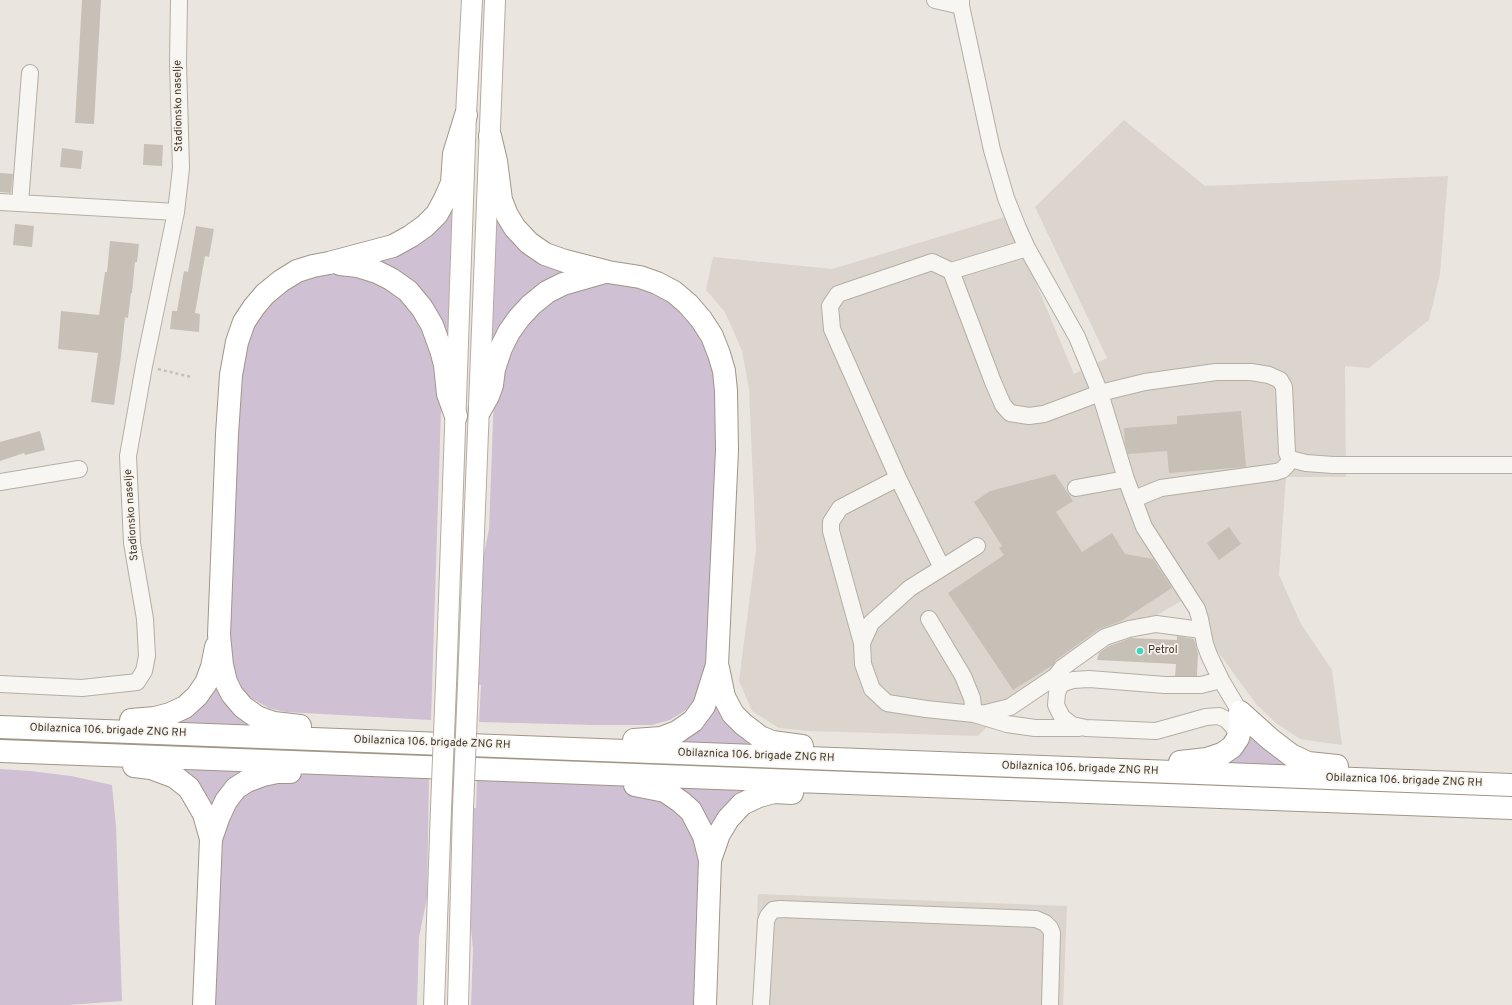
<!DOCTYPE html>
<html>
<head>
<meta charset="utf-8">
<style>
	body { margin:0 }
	canvas { display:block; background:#eae5df }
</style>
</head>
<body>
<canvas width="1512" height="1005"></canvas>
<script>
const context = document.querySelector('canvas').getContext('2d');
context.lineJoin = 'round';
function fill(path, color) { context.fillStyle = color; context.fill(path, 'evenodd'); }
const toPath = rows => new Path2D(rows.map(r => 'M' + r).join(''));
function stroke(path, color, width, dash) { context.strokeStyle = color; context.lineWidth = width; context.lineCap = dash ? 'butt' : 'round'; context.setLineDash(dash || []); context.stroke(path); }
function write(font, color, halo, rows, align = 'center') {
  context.font = font + ' Overpass,sans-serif'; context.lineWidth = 3.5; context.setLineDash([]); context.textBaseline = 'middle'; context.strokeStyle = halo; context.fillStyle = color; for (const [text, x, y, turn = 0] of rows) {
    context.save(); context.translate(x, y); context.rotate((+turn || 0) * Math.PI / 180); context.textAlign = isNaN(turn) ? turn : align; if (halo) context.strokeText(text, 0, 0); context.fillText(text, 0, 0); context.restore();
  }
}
const built = toPath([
	[1124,120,1205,186,1448,176,1440,274,1429,320,1369,368,1345,366,1346,477,1286,477,1279,575,1301,624,1332,670,1342,745,1300,739,1276,723,1256,704,1181,601,1019,695,978,736,808,731,779,728,752,711,739,681,756,549,749,389,742,351,725,312,706,290,713,257,832,269,1008,216,1074,374,1107,358,1035,207],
	[758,894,1067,906,1063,1005,753,1005]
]);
const green = toPath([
	[456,202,450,349,366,261],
	[495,207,576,269,488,349],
	[312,270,366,271,419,310,442,379,431,720,285,712,269,708,249,697,237,681,227,651,238,368,256,310],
	[635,279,686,308,718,372,711,661,700,695,686,710,670,720,652,725,595,725,479,722,481,685,476,685,481,569,489,529,494,396,498,374,526,316,578,283],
	[214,677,258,729,168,726],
	[715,696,759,748,670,745],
	[1251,729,1299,769,1221,765],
	[259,766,214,815,170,768],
	[0,769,30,771,71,776,112,785,116,826,122,1001,68,1005,0,1005],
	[336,771,429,775,427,898,419,937,417,1005,211,1005,216,844,237,794,275,776],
	[477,778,615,784,660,794,674,801,703,849,697,1005,471,1005,473,949,468,895,470,808,476,808],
	[671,783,761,786,715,835]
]);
const building = toPath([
	[82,0,101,0,94,124,75,123],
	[144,144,163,145,162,166,143,165],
	[62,148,83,151,81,169,60,167],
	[0,173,13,174,11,193,0,192],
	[15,224,34,226,32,247,13,245],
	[196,226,214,229,209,257,205,256,195,313,200,314,199,332,170,329,172,311,177,311,184,271,188,272],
	[110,241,139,244,137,262,135,262,132,293,131,293,128,318,125,317,121,356,114,405,91,402,98,353,58,349,61,311,99,315,105,272,107,272],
	[1241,411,1246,467,1169,473,1167,451,1128,454,1125,444,1124,428,1177,424,1177,416],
	[40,431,45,450,25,455,24,453,0,461,0,442],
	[1055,474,1073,501,1056,512,1082,552,1112,533,1125,554,1153,559,1172,588,1121,621,1099,629,1056,660,1053,665,1013,690,948,593,1004,555,999,548,1002,546,974,502,990,491],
	[1229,527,1241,544,1219,560,1207,543],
	[1177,636,1194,639,1198,653,1197,676,1175,676,1176,664,1097,660,1099,653,1109,646,1131,638,1177,640]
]);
const path = toPath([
	[158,369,191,377]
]);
const minor = toPath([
	[935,0,961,6,961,0],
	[961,6,992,150,1006,198,1018,228,1027,248,1077,337,1100,393,1126,479,1144,527,1197,609,1200,619,1205,644,1209,655,1221,680,1240,712],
	[0,202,176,212],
	[20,203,30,73],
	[951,271,993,382,1003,405,1010,413,1029,416,1044,414,1100,393,1145,382,1216,372,1251,372,1269,375,1280,380,1284,387,1287,453,1290,459,1287,465,1282,470,1276,472,1161,488,1134,499],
	[1290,459,1306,463,1333,465,1512,465],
	[0,482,79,469],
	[1076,488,1126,479],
	[977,546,910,588,871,623,862,643,863,664,872,689,887,703,926,709,974,714,986,713,1010,707,1056,676],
	[942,568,898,478,832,329,830,306,838,294,932,262,951,271,1027,248],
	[929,619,963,676,972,698,974,714,1007,724,1035,728,1079,728],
	[862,643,831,531,831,522,840,508,898,478],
	[1221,680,1201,685,1165,685,1089,679,1073,680,1061,684,1057,693,1056,705,1062,717,1072,725,1086,728,1156,731,1206,717,1219,716,1227,720,1234,728,1238,738],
	[0,684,82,688,137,682,144,671,147,656,145,619,132,543,128,456,144,366,176,212,181,168,178,63,179,0],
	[1061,684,1056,676,1062,668,1105,637,1129,629,1156,624,1201,630],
	[761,1005,766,921,768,916,773,910,780,909,1036,919,1045,923,1050,928,1052,933,1050,1005]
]);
const major = toPath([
	[446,684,466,115,472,0],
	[468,685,495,0],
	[434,1005,441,808],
	[458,1005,463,808]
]);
const highway = toPath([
	[490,136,496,161,501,200,507,215,515,228,529,243,545,254,565,261,608,272,640,277,657,283,674,292,688,304,701,319,712,336,719,354,724,371,726,391,727,450,717,665,704,706,693,721,677,732,661,738,634,740],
	[340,264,358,266,377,272,391,279,408,291,422,308,432,325,441,350,445,365,448,394,456,416],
	[480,410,488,396,492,385,494,369,501,348,509,332,519,318,531,305,547,292,563,284,605,272],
	[718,668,724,697,733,714,743,724,760,737,772,742,802,746],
	[1240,712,1270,739,1291,755,1308,763,1337,766],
	[131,720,155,718,170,714,185,707,197,696,206,683,212,667,216,647],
	[300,726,274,723,257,717,243,707,232,694,226,682,222,665,219,635,227,434,231,375,237,342,244,322,254,307,265,294,281,281,297,271,313,266,329,263,393,246,411,236,425,226,437,214,445,199,452,183,454,154,466,115],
	[0,727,1512,785],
	[0,751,1512,808],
	[1180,762,1207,759,1222,754,1232,747,1238,738,1241,726,1240,712],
	[134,766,151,768,175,777,189,788,204,814,211,839,204,1005],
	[635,785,665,791,681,802,691,811,704,836,710,860],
	[211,839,219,816,226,801,236,788,247,781,263,775,277,772,290,772],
	[705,1005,710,860,719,834,728,819,742,804,759,796,774,792,792,793]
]);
const majorBridge = toPath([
	[441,808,446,684],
	[463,808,468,685]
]);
const markers = [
	[1140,651,4,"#3bd8bd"]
];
const streetNames = [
	["Stadionsko naselje",179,106,-91],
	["Stadionsko naselje",132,515,-94],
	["Obilaznica 106. brigade ZNG RH",108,731,2],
	["Obilaznica 106. brigade ZNG RH",432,743,2],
	["Obilaznica 106. brigade ZNG RH",756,756,2],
	["Obilaznica 106. brigade ZNG RH",1080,769,2],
	["Obilaznica 106. brigade ZNG RH",1404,781,2]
];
const poiNames = [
	["Petrol",1148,651]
];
fill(built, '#dcd5cd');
fill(green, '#cfc0d4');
fill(building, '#c7c0b6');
stroke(minor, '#b4aea4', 18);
stroke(major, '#b6ac9e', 22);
stroke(highway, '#a19686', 24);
stroke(path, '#c5c1b9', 2.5, [3, 3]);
stroke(minor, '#f8f6f2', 16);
stroke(major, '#fff', 20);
stroke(highway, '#fff', 22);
stroke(majorBridge, '#b6ac9e', 22, []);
stroke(majorBridge, '#fff', 20);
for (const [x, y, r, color] of markers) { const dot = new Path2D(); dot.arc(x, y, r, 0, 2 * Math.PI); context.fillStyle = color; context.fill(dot); stroke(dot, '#f7f3ef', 1.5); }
write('11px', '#423827', '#f7f3ef', streetNames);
write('11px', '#423827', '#f7f3ef', poiNames, 'left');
</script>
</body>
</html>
